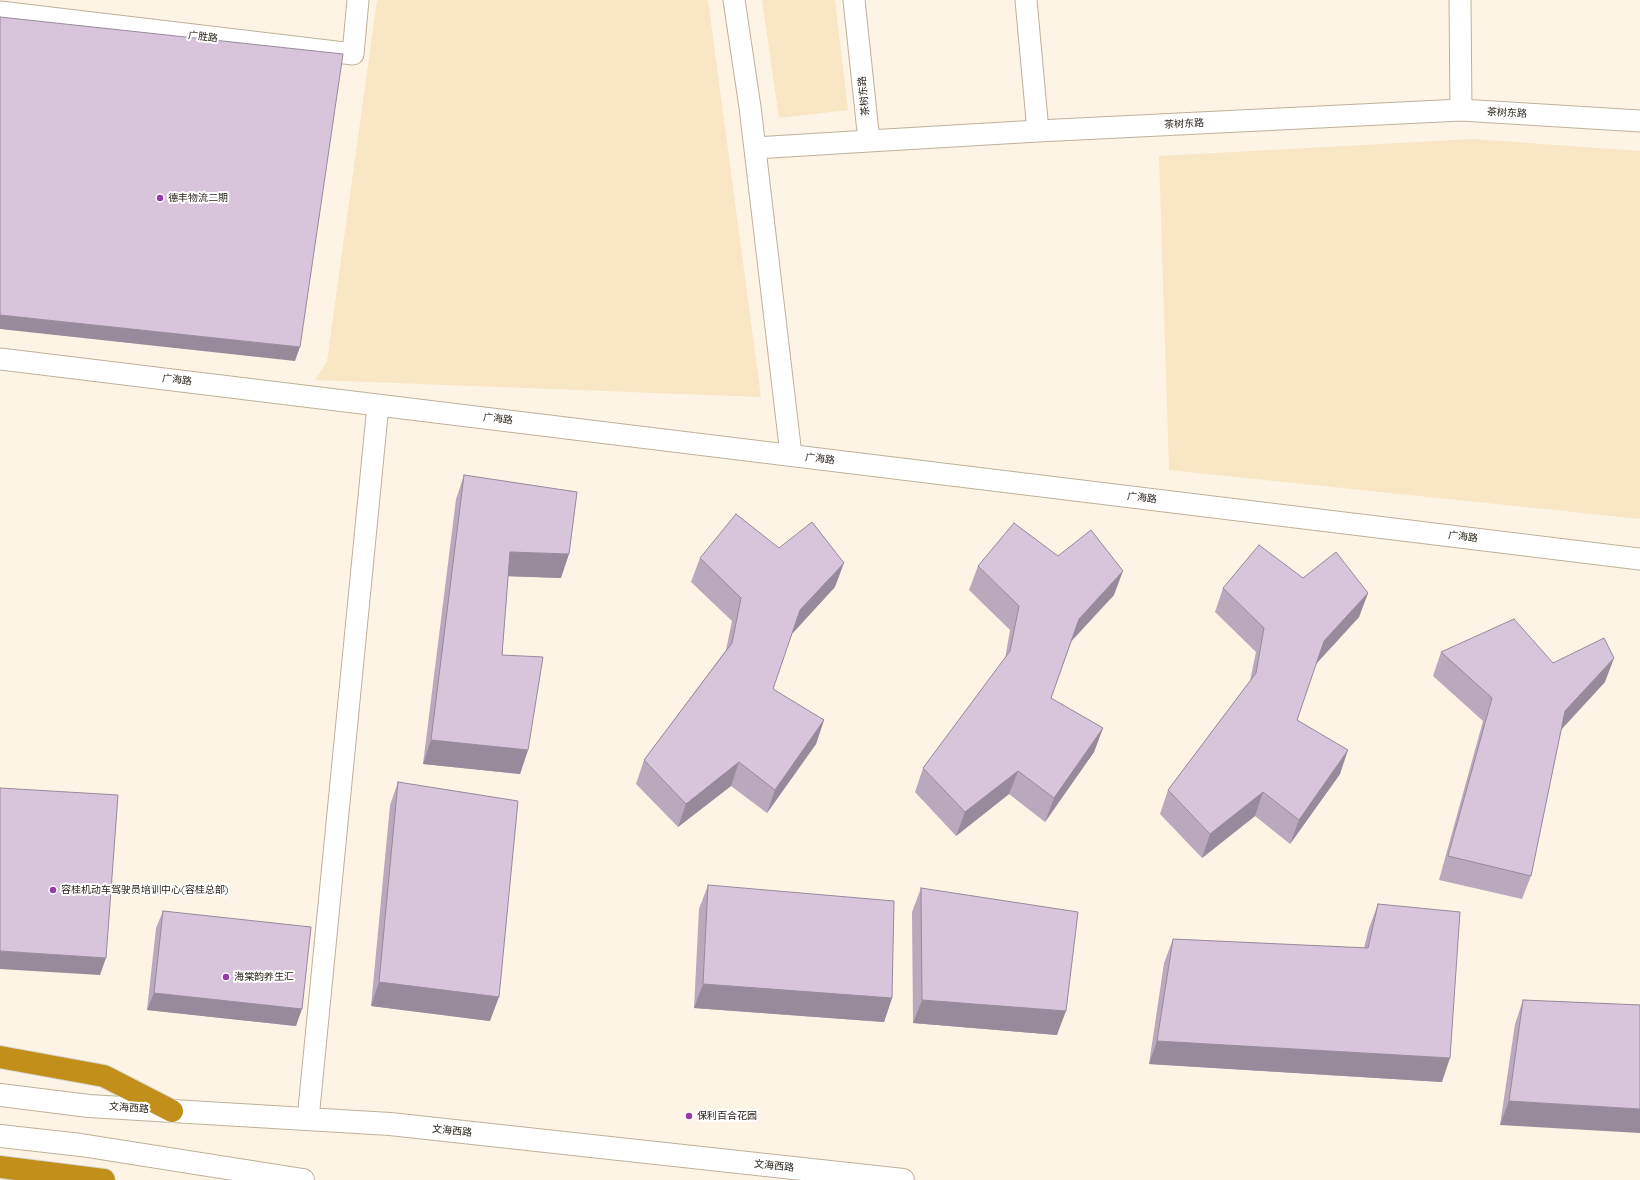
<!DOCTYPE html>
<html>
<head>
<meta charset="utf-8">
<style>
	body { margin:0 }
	canvas { display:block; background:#fdf4e5 }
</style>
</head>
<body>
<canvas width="1640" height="1180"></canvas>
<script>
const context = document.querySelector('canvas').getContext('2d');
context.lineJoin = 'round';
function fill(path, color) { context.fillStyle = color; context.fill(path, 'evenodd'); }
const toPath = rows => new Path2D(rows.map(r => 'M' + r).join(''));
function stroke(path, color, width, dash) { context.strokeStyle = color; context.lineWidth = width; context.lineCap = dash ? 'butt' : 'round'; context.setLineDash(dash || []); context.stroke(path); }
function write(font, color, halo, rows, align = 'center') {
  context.font = font + ' Quicksand,"Noto Sans SC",sans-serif'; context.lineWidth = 4; context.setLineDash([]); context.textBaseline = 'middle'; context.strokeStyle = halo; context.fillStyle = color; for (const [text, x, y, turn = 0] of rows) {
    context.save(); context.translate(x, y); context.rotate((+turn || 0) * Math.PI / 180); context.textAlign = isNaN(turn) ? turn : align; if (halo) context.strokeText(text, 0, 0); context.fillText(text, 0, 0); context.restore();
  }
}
const built = toPath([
	[377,0,708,0,761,397,315,380,327,361],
	[762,0,835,0,848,110,779,118],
	[1473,139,1640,151,1640,519,1169,470,1159,156]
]);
const street = toPath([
	[734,0,750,107,791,455],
	[854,0,869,141,1038,131,1461,110,1640,121],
	[1026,0,1038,131],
	[1460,0,1461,110],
	[0,12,353,54,358,0],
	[755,148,869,141],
	[0,359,1640,559],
	[308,1119,378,405]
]);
const secondary = toPath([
	[0,1095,89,1106,390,1124,903,1180],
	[0,1136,81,1145,303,1180]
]);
const highway = toPath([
	[0,1057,104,1076,172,1111],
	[0,1167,104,1180]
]);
const wall = toPath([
	[464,475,561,578,508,576,502,655,528,750,520,774,423,764,456,499],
	[779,548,835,587,792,633,773,689,824,720,816,744,767,813,731,786,678,827,636,784,644,760,726,650,732,621,691,582,700,558],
	[1058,556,1114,595,1071,642,1051,698,1103,728,1094,752,1045,822,1009,794,956,836,915,792,923,768,1005,659,1010,630,969,590,978,566],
	[1303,578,1368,593,1359,617,1316,664,1297,720,1340,774,1290,844,1255,816,1202,858,1160,814,1168,790,1250,681,1256,652,1215,612,1223,588],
	[1441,652,1553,663,1605,682,1561,730,1531,876,1522,899,1439,880,1483,721,1433,676],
	[398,782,490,1021,371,1006,390,805],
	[708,885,892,998,884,1022,694,1008,699,909],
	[921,888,1057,1035,913,1023,912,912],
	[1378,904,1442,1082,1149,1064,1164,963,1173,939,1364,948,1369,928],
	[163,911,296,1026,147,1010,156,928],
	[1523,1000,1640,1005,1500,1125,1515,1024]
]);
const shadedWall = toPath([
	[0,315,300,347,295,361,0,329],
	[510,552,569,554,561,578,501,576],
	[844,563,835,587,792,634,800,610],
	[1123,571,1114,595,1070,642,1079,619],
	[1368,593,1359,617,1316,664,1324,641],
	[1614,658,1605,682,1556,735,1565,711],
	[824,720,816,744,767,813,775,790],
	[1103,728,1094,752,1045,822,1054,798],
	[431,740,528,750,520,774,423,764],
	[1348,750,1340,774,1290,844,1299,820],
	[739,762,731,786,678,827,686,804],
	[1018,771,1009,794,956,836,965,812],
	[1263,792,1255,816,1202,858,1210,834],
	[0,951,106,958,100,975,0,969],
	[379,982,499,997,490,1021,371,1006],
	[703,984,892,998,884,1022,694,1008],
	[154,993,302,1009,296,1026,147,1010],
	[922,1000,1066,1011,1057,1035,913,1023],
	[1157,1041,1450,1058,1442,1082,1149,1064],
	[1509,1101,1640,1109,1640,1133,1500,1125]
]);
const building = toPath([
	[0,17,343,54,300,347,0,315,0,17],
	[464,475,577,492,569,554,510,552,502,655,543,657,528,750,431,740,464,475],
	[736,514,779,548,812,522,844,563,800,610,773,689,824,720,775,790,739,762,686,804,644,760,732,643,741,598,700,558,736,514],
	[1014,523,1058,556,1091,530,1123,571,1079,619,1051,698,1103,728,1054,798,1018,771,965,812,923,768,1010,651,1019,606,978,566,1014,523],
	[1259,545,1303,578,1336,552,1368,593,1324,641,1297,720,1348,750,1299,820,1263,792,1210,834,1168,790,1256,673,1264,628,1223,588,1259,545],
	[1514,619,1553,663,1604,638,1614,658,1565,711,1531,876,1448,856,1492,698,1441,652,1514,619],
	[398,782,518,801,499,997,379,982,398,782],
	[0,788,118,795,106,958,0,951,0,788],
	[708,885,894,901,892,998,703,984,708,885],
	[921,888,1078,912,1066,1011,922,1000,921,888],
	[1378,904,1460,912,1450,1058,1157,1041,1173,939,1368,948,1378,904],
	[163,911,311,927,302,1009,154,993,163,911],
	[1523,1000,1640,1005,1640,1109,1509,1101,1523,1000]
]);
const markers = [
	[160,198,4,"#943ca9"],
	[53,890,4,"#943ca9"],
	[226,977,4,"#943ca9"],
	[689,1116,4,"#943ca9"]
];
const streetNames = [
	["广胜路",203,37,7],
	["茶树东路",864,96,-96],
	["茶树东路",1507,113,3],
	["茶树东路",1184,124,-3],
	["广海路",177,380,7],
	["广海路",498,419,7],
	["广海路",820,459,7],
	["广海路",1142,498,7],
	["广海路",1463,537,7],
	["文海西路",129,1108,4],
	["文海西路",452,1131,6],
	["文海西路",774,1166,6]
];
const poiNames = [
	["德丰物流二期",168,198],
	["容桂机动车驾驶员培训中心(容桂总部)",61,890],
	["海棠韵养生汇",234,977],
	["保利百合花园",697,1116]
];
fill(built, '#f9e6c5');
stroke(street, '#bfb198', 23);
stroke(secondary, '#bfb198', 24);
stroke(highway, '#d8d8d6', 24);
stroke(street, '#fff', 21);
stroke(secondary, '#fff', 22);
stroke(highway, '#c38f1b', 22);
fill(wall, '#baa9bd');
fill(shadedWall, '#978a9a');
fill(building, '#d8c5dc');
stroke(building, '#978a9a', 1);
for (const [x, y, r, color] of markers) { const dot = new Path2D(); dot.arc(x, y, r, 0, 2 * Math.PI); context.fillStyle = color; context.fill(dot); stroke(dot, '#fff', 1.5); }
write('10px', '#29241a', '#fff', streetNames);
write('10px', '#29241a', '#fff', poiNames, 'left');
</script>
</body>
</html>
